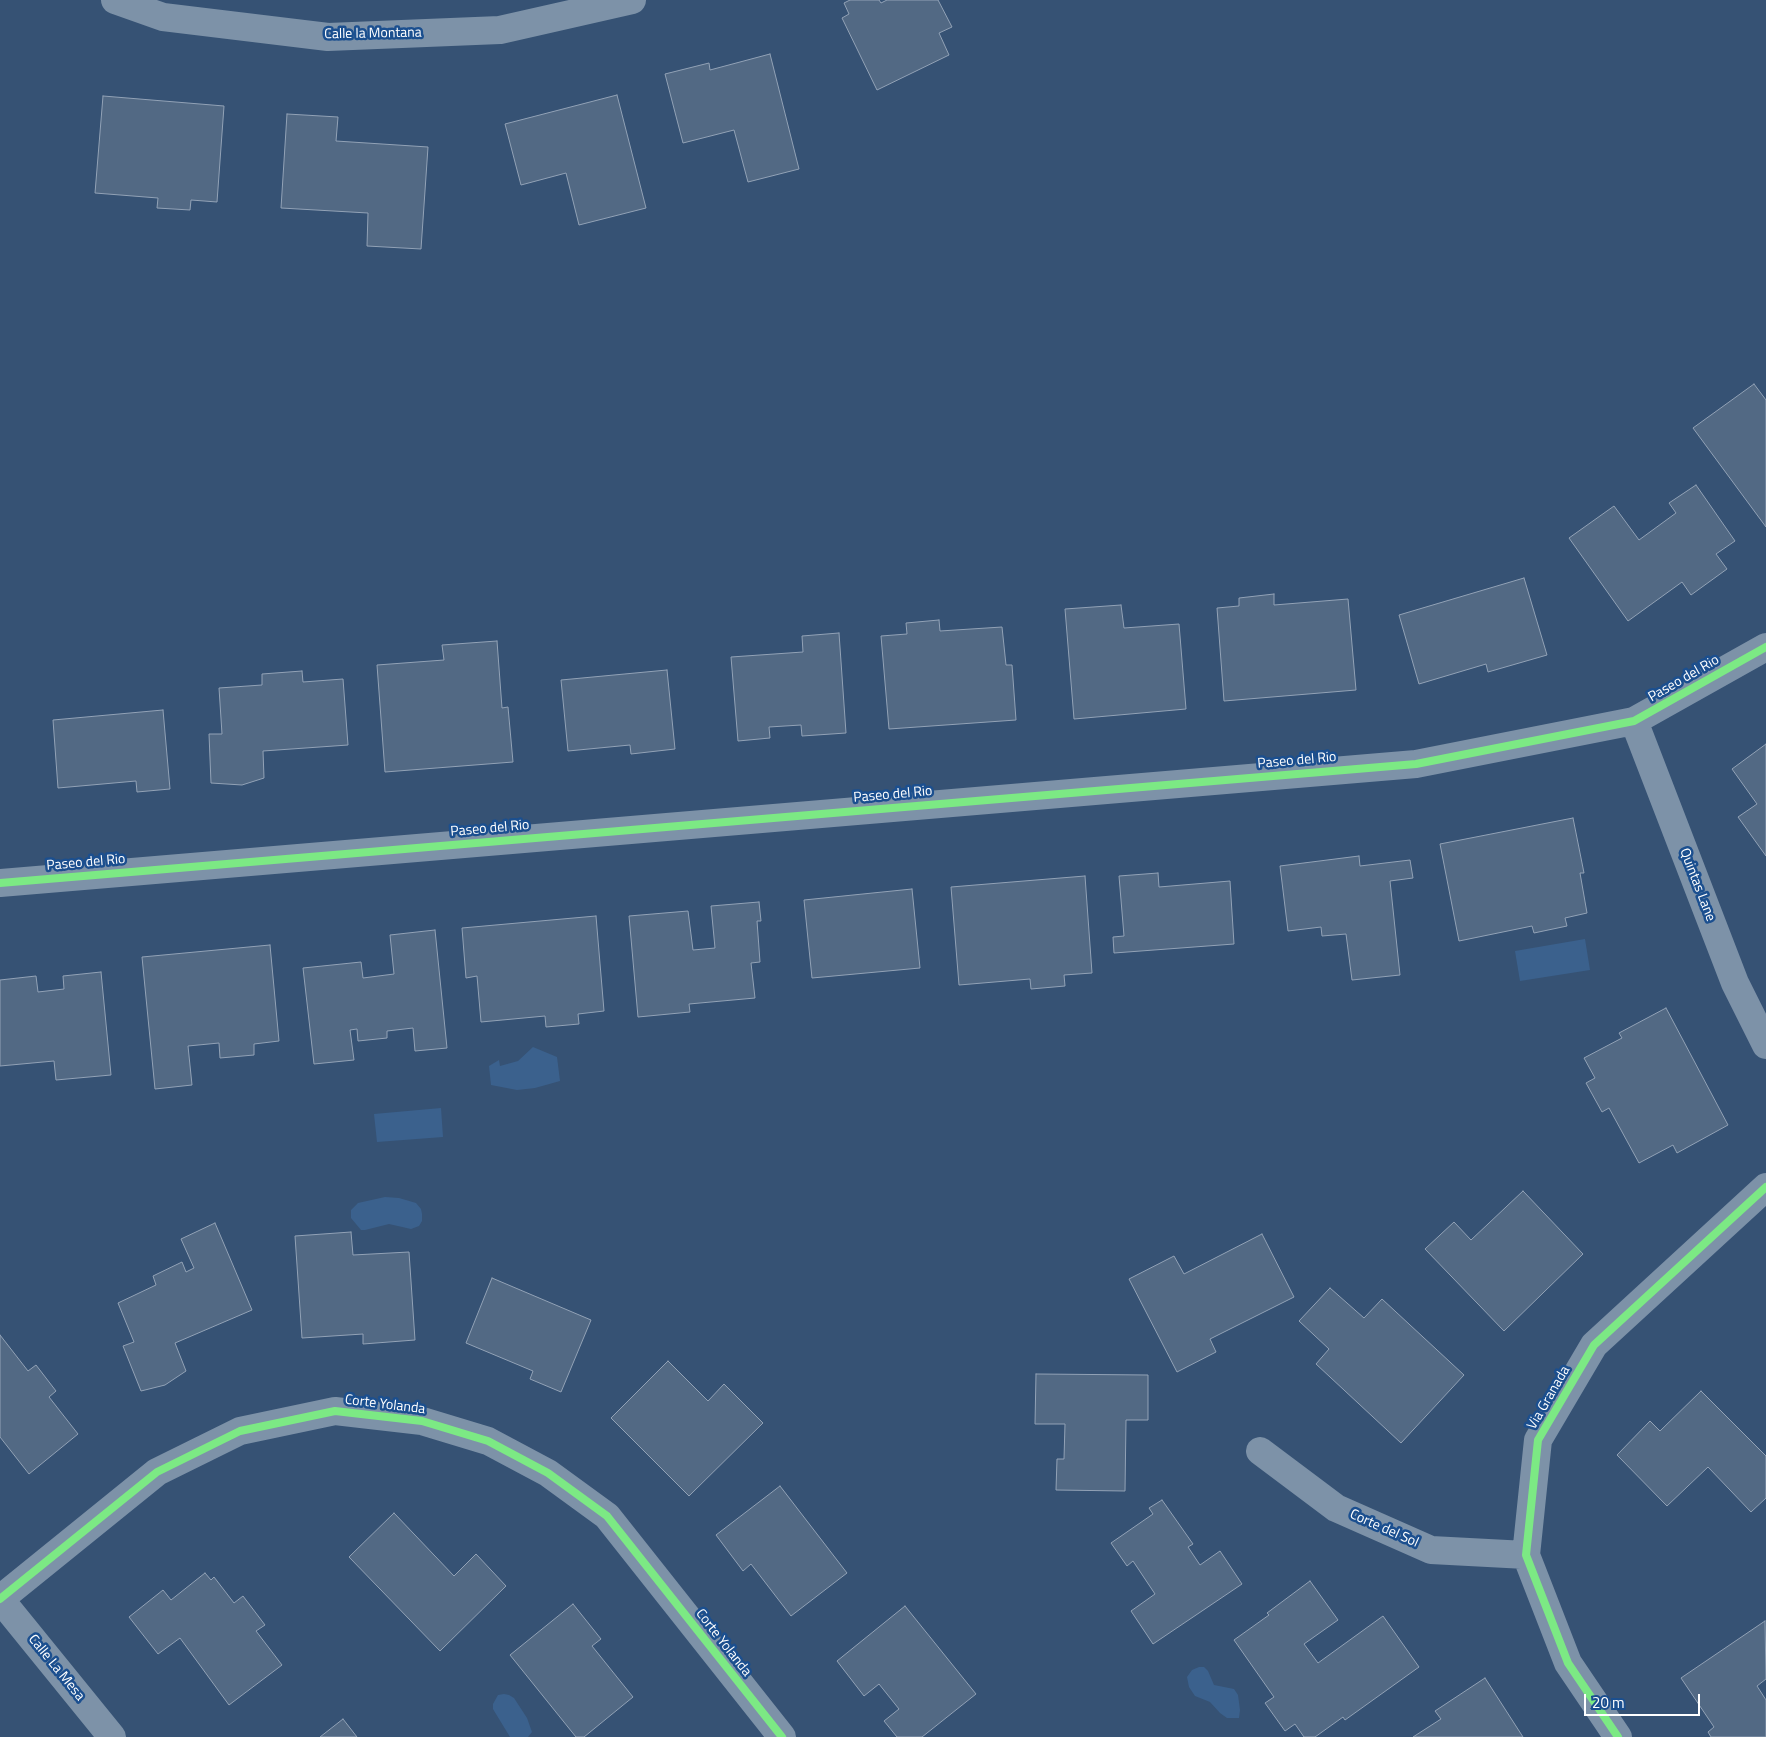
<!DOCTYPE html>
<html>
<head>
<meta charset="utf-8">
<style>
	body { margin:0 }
	#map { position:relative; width:1766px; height:1737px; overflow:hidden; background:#365274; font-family:"Titillium Web",sans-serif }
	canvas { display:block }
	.scale { position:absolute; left:1584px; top:1694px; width:116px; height:22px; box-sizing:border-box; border:2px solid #fff; border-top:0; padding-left:6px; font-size:15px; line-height:18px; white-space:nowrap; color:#fff; -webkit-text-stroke:4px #1b4f8f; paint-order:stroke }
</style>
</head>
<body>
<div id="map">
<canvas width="1766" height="1737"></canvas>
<div class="scale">20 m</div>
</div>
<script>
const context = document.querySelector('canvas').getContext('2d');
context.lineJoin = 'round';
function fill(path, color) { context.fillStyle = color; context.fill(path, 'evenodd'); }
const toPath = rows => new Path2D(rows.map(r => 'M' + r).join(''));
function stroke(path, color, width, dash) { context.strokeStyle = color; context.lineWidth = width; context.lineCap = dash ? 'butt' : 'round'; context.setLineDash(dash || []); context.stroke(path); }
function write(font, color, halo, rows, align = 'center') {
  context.font = font + ' "Titillium Web",sans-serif'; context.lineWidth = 5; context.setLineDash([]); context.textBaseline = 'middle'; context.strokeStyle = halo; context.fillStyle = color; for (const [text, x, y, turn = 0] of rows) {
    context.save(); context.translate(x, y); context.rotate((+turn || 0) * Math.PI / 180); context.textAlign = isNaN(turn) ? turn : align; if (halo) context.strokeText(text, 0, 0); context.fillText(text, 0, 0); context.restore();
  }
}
const water = toPath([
	[1585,939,1590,970,1520,981,1515,951],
	[533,1047,557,1057,560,1081,535,1088,517,1090,491,1085,489,1066,499,1060,500,1066,518,1061],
	[441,1108,443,1137,377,1142,374,1114],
	[385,1197,399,1198,416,1203,421,1209,422,1214,422,1221,419,1226,411,1229,389,1224,365,1230,361,1230,351,1218,351,1210,358,1203],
	[1199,1667,1204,1667,1208,1671,1214,1685,1234,1689,1238,1695,1240,1710,1239,1718,1227,1718,1220,1713,1210,1702,1195,1696,1189,1687,1187,1677,1192,1670],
	[504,1694,509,1695,514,1698,527,1718,532,1732,528,1737,510,1737,496,1714,493,1709,493,1704,498,1695]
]);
const building = toPath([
	[850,0,879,0,881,3,887,0,938,0,952,27,939,33,949,55,877,90,842,18,849,14,844,3,850,0],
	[770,54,799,169,748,182,734,130,683,143,665,74,709,63,710,70,770,54],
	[617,95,646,208,579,225,566,173,521,185,505,124,617,95],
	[103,96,224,106,217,202,191,200,190,210,157,208,158,198,95,193,103,96],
	[287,114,338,117,336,141,428,147,421,249,367,246,368,213,281,208,287,114],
	[1754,384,1766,400,1766,527,1693,428,1754,384],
	[1696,485,1735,541,1716,554,1727,569,1691,595,1682,582,1628,621,1569,538,1614,506,1639,540,1676,513,1669,503,1696,485],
	[1524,578,1547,655,1488,672,1486,664,1419,684,1399,615,1524,578],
	[1274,594,1274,605,1348,599,1356,690,1224,701,1217,608,1239,606,1239,598,1274,594],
	[1121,605,1124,628,1179,624,1186,709,1074,719,1065,609,1121,605],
	[939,620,940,631,1002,627,1006,665,1012,665,1016,720,889,729,881,636,907,634,906,623,939,620],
	[839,633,846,733,802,736,801,725,769,727,770,738,738,741,731,657,803,652,802,636,839,633],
	[497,641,502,708,508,707,513,762,385,772,377,665,444,660,442,645,497,641],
	[667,670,675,749,631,754,630,745,568,751,561,680,667,670],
	[302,671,303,682,343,679,348,745,263,751,264,778,242,785,211,783,209,734,222,734,219,688,262,685,262,674,302,671],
	[163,710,170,789,137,792,136,781,58,788,53,720,163,710],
	[1766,744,1766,856,1738,817,1757,804,1732,769,1766,744],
	[1573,818,1584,873,1580,873,1587,913,1565,918,1567,926,1534,933,1532,926,1459,941,1440,844,1573,818],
	[1359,856,1360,866,1410,860,1413,878,1390,881,1400,975,1352,980,1346,934,1322,936,1321,927,1288,931,1280,866,1359,856],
	[1158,873,1159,887,1230,881,1234,944,1114,953,1113,937,1124,936,1119,876,1158,873],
	[1085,876,1092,973,1064,975,1065,986,1031,989,1030,979,959,985,951,887,1085,876],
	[912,889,920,968,812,978,804,900,912,889],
	[759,902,761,921,757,921,760,962,751,963,755,998,689,1004,690,1012,638,1017,629,916,688,911,693,950,715,948,711,906,759,902],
	[596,916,604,1011,578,1014,579,1024,546,1027,545,1016,481,1022,477,976,466,978,462,928,596,916],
	[435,930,447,1048,415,1051,413,1028,387,1031,387,1038,358,1041,357,1029,350,1030,354,1060,314,1064,303,968,361,962,363,978,394,974,390,935,435,930],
	[270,945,279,1041,254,1044,254,1055,220,1058,219,1043,188,1046,192,1085,155,1089,142,957,270,945],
	[101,972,111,1075,56,1080,54,1061,0,1066,0,980,36,976,38,992,64,989,63,976,101,972],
	[1666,1008,1728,1125,1677,1153,1673,1145,1639,1163,1609,1108,1602,1112,1586,1083,1595,1078,1584,1058,1622,1038,1619,1033,1666,1008],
	[1523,1191,1583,1254,1504,1331,1425,1249,1454,1222,1471,1240,1523,1191],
	[215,1223,252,1310,175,1343,186,1371,165,1385,141,1391,123,1346,134,1342,118,1303,156,1285,153,1276,182,1262,186,1272,194,1268,181,1239,215,1223],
	[351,1232,353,1255,409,1252,415,1340,363,1344,363,1334,302,1338,295,1236,351,1232],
	[1262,1234,1294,1297,1210,1339,1216,1352,1177,1372,1129,1279,1174,1256,1184,1274,1262,1234],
	[492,1278,591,1320,561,1392,530,1379,533,1371,466,1343,492,1278],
	[1330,1288,1364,1318,1382,1299,1464,1375,1401,1443,1316,1364,1329,1349,1299,1321,1330,1288],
	[0,1335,28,1371,36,1365,56,1391,49,1397,78,1434,29,1474,0,1437,0,1335],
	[668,1361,708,1401,724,1384,763,1423,689,1496,611,1418,668,1361],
	[1036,1374,1148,1375,1148,1420,1126,1420,1125,1491,1056,1490,1057,1459,1064,1459,1065,1424,1035,1424,1036,1374],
	[1701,1391,1766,1456,1766,1498,1751,1512,1708,1467,1667,1506,1617,1455,1650,1421,1660,1431,1701,1391],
	[780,1486,847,1573,791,1616,751,1564,743,1571,716,1535,780,1486],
	[1162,1500,1193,1544,1188,1547,1200,1565,1220,1551,1242,1584,1153,1644,1131,1611,1155,1594,1133,1561,1127,1566,1111,1543,1153,1514,1149,1508,1162,1500],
	[394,1513,454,1576,476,1554,506,1586,440,1651,349,1557,394,1513],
	[205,1573,211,1580,214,1577,234,1603,243,1596,265,1625,256,1631,282,1665,229,1705,180,1638,158,1654,129,1617,163,1590,171,1600,205,1573],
	[1310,1581,1338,1620,1304,1644,1318,1663,1383,1616,1419,1667,1345,1720,1343,1717,1315,1737,1304,1737,1295,1724,1285,1731,1265,1703,1274,1697,1234,1640,1269,1615,1267,1613,1310,1581],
	[573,1604,601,1639,592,1646,633,1697,584,1737,576,1737,510,1655,573,1604],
	[905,1606,976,1694,922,1737,897,1737,884,1721,899,1709,879,1684,864,1696,837,1661,905,1606],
	[1765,1621,1766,1679,1757,1686,1766,1700,1766,1737,1711,1737,1708,1732,1714,1727,1681,1678,1765,1621],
	[1485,1678,1523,1737,1413,1737,1441,1719,1435,1711,1485,1678],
	[343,1719,357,1737,320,1737,343,1719]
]);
const minor = toPath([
	[115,0,163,17,328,37,500,30,632,0],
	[1634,721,1735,983,1766,1045],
	[0,883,1416,764,1634,721,1766,647],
	[1260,1451,1336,1508,1431,1550,1526,1555],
	[0,1599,157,1472,240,1431,335,1411,422,1421,488,1441,548,1473,607,1516,782,1737],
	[0,1599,112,1737],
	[1618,1737,1568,1663,1526,1555,1538,1440,1594,1345,1766,1187]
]);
const cycleway = toPath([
	[0,883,1416,764,1634,721,1766,647],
	[0,1599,157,1472,240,1431,335,1411,422,1421,488,1441,548,1473,607,1516,782,1737],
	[1618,1737,1568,1663,1526,1555,1538,1440,1594,1345,1766,1187]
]);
const streetNames = [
	["Calle la Montana",373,34,-1],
	["Paseo del Rio",1684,679,-30],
	["Paseo del Rio",1297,761,-5],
	["Paseo del Rio",893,795,-5],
	["Paseo del Rio",490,829,-5],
	["Paseo del Rio",86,863,-5],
	["Quintas Lane",1697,885,69],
	["Via Granada",1549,1398,-60],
	["Corte Yolanda",385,1405,7],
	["Corte del Sol",1384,1529,24],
	["Corte Yolanda",723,1643,52],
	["Calle La Mesa",56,1668,51]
];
fill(water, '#3b618d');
fill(building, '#526984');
stroke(building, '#92a2b6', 1);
stroke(minor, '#7d92a8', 28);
stroke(cycleway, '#7ce984', 8);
write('14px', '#fff', '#1b4f8f', streetNames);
</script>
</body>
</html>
